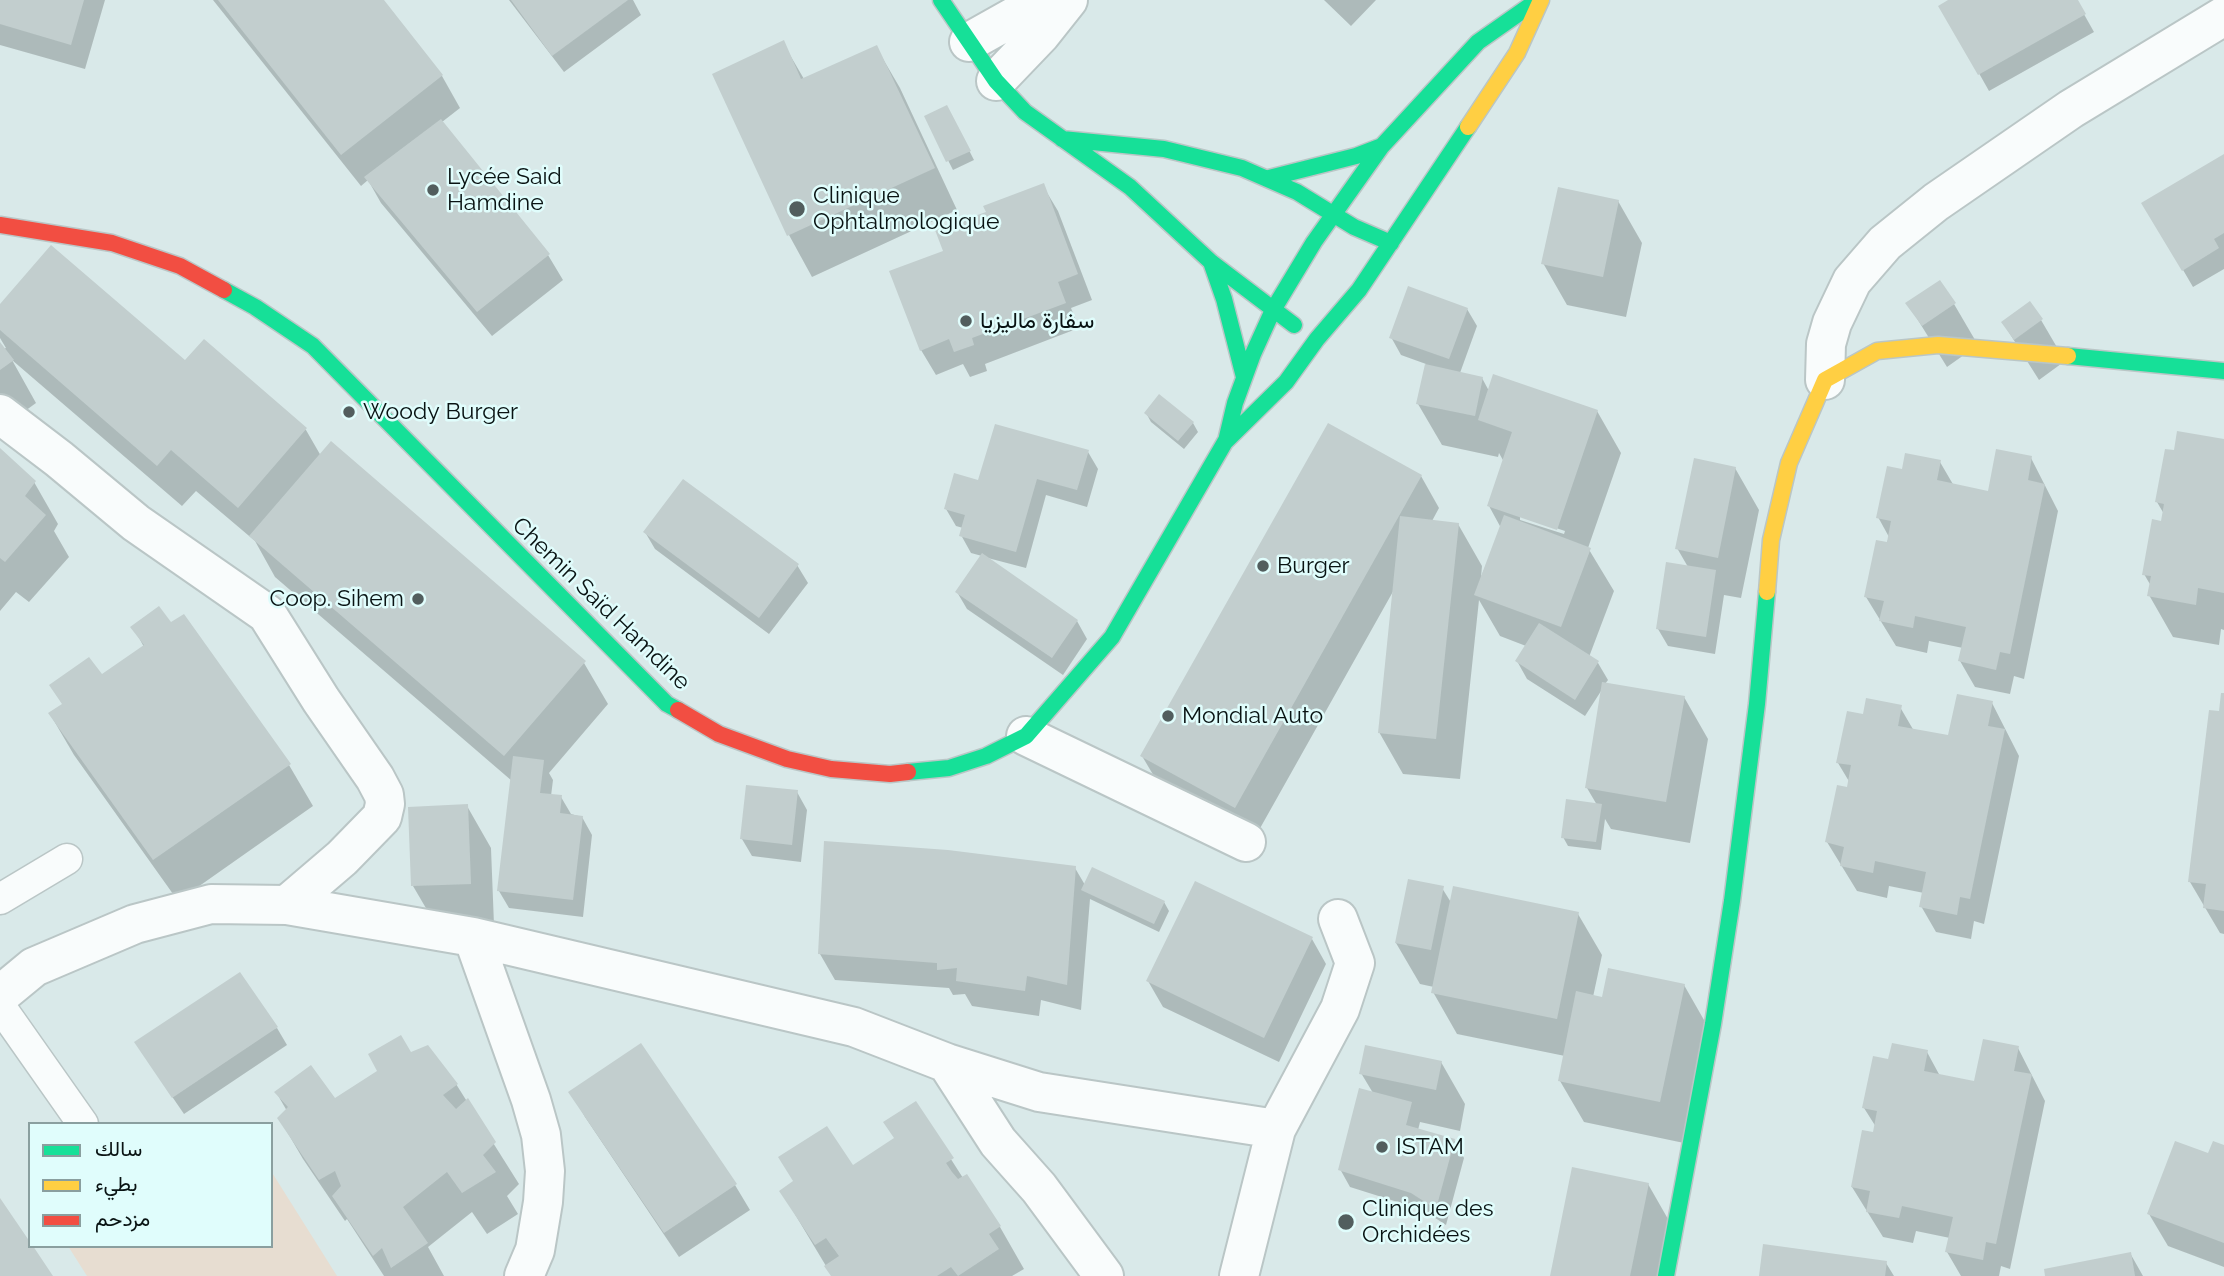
<!DOCTYPE html>
<html>
<head>
<meta charset="utf-8">
<style>
	body { margin:0 }
	#map { position:relative; width:2224px; height:1276px; overflow:hidden; background:#d9e9e9; font-family:Raleway,Vazirmatn,sans-serif }
	canvas { display:block }
	.legend { position:absolute; left:28px; top:1122px; width:245px; height:126px; box-sizing:border-box; background:#e0fdfc; border:2px solid #8a9f9f; margin:0; padding:9px 12px; list-style:none; font-size:21px; color:#091313 }
	.legend li { display:flex; align-items:center; gap:14px; height:35px }
	.legend b { width:35px; border:2px solid #8a9f9f }
</style>
</head>
<body>
<div id="map">
<canvas width="2224" height="1276"></canvas>
<ul class="legend">
<li><b style="height:9px;background:#16e098"></b>سالك</li>
<li><b style="height:9px;background:#ffcf43"></b>بطيء</li>
<li><b style="height:9px;background:#f24e42"></b>مزدحم</li>
</ul>
</div>
<script>
const context = document.querySelector('canvas').getContext('2d');
context.lineJoin = 'round';
function fill(path, color) { context.fillStyle = color; context.fill(path, 'evenodd'); }
const toPath = rows => new Path2D(rows.map(r => 'M' + r).join(''));
function stroke(path, color, width, dash) { context.strokeStyle = color; context.lineWidth = width; context.lineCap = dash ? 'butt' : 'round'; context.setLineDash(dash || []); context.stroke(path); }
function write(font, color, halo, rows, align = 'center') {
  context.font = font + ' Raleway,Vazirmatn,sans-serif'; context.lineWidth = 5; context.setLineDash([]); context.textBaseline = 'middle'; context.strokeStyle = halo; context.fillStyle = color; for (const [text, x, y, turn = 0] of rows) {
    context.save(); context.translate(x, y); context.rotate((+turn || 0) * Math.PI / 180); context.textAlign = isNaN(turn) ? turn : align; if (halo) context.strokeText(text, 0, 0); context.fillText(text, 0, 0); context.restore();
  }
}
const green = toPath([
	[271,1171,337,1276,87,1276,68,1246,271,1246]
]);
const shadow = toPath([
	[0,0,105,0,85,69,0,45],
	[213,0,382,0,442,76,460,108,442,122,548,255,563,280,492,336,381,203,368,180,361,186],
	[509,0,633,0,641,15,564,72],
	[1324,0,1376,0,1351,26],
	[1951,0,2076,0,2094,32,1989,91,1941,6],
	[783,43,804,79,876,47,900,88,957,210,812,277,789,235,714,75],
	[951,115,974,160,953,170,926,117],
	[2224,156,2224,269,2193,287,2144,203],
	[1043,186,1058,211,1092,300,1071,308,1079,328,985,364,987,371,970,377,963,364,936,375,921,350,945,252,988,213],
	[1618,201,1642,243,1626,317,1567,305,1543,263],
	[1908,304,1954,304,1978,345,1947,367],
	[0,306,186,363,204,342,306,430,321,456,584,663,608,704,549,773,553,780,551,796,561,797,571,814,582,817,592,835,583,917,509,908,499,891,512,781,275,577,255,541,196,491,182,506,12,360,36,403,3,427,0,422,0,345,3,349,6,348,0,338],
	[1467,309,1477,326,1460,373,1482,378,1489,391,1597,411,1621,453,1588,548,1614,591,1589,657,1598,663,1608,680,1605,684,1684,697,1708,739,1690,843,1611,829,1605,819,1601,850,1568,846,1563,837,1597,805,1587,788,1603,688,1585,716,1527,679,1517,661,1526,646,1500,636,1479,600,1460,779,1403,774,1379,732,1395,588,1254,839,1161,788,1142,756,1421,476,1439,508,1432,521,1458,524,1482,566,1481,577,1501,528,1489,506,1504,462,1499,453,1498,457,1442,445,1418,404,1426,364,1401,355,1391,337],
	[1520,516,1565,531,1564,534,1520,520],
	[2041,320,2065,361,2039,380,2003,323],
	[1146,413,1193,423,1198,432,1184,449,1151,422],
	[2224,441,2224,630,2221,629,2219,645,2173,637,2149,595,2151,586,2144,574,2164,514,2157,502,2175,452],
	[0,450,34,482,58,524,54,531,69,557,29,602,16,592,0,611],
	[1088,452,1098,469,1087,507,1046,495,1026,568,984,557,1077,621,1087,639,1063,675,967,609,957,592,982,556,971,553,961,535,963,528,956,526,946,509,980,482],
	[2031,458,2058,511,2024,679,2014,676,2010,694,1975,687,1960,661,1963,648,1929,641,1927,653,1896,646,1866,597,1889,537,1878,517,1904,471,1940,462,1954,486,1989,493],
	[1735,468,1759,510,1741,598,1724,595,1715,654,1668,646,1658,629,1688,567,1677,548],
	[645,532,797,565,808,583,769,634,655,549],
	[133,627,289,765,313,806,178,901,74,755,50,714,63,705,51,685,102,677,144,647],
	[2224,695,2224,934,2220,933,2190,882],
	[1992,703,2019,756,1984,924,1974,921,1971,939,1936,932,1921,906,1924,893,1889,886,1887,898,1857,891,1827,842,1850,783,1838,763,1864,716,1900,707,1914,731,1949,737],
	[797,792,807,810,801,862,752,856,742,839],
	[467,806,491,848,494,925,437,927,413,886],
	[1075,868,1085,885,1164,902,1169,911,1159,932,1090,899,1081,1010,1041,1000,1039,1016,972,1006,965,994,953,995,949,988,835,980,820,954],
	[1442,888,1452,904,1578,914,1602,955,1593,997,1604,999,1684,985,1708,1027,1684,1143,1584,1122,1560,1081,1565,1056,1457,1034,1433,992,1434,987,1420,984,1396,943],
	[1312,939,1326,964,1279,1062,1163,1007,1148,981],
	[277,1028,287,1045,184,1114,147,1060],
	[2018,1048,2045,1101,2010,1269,2001,1266,1999,1276,1961,1276,1947,1252,1950,1238,1916,1231,1913,1243,1883,1237,1852,1187,1876,1127,1864,1108,1890,1061,1927,1052,1940,1076,1975,1083],
	[411,1054,456,1084,519,1184,507,1196,518,1214,487,1234,472,1212,428,1247,444,1276,384,1276,347,1219,345,1221,303,1159,279,1118,287,1111,276,1092,334,1101],
	[1441,1062,1465,1104,1460,1131,1420,1122,1418,1130,1454,1140,1464,1158,1446,1225,1423,1210,1350,1187,1340,1169,1373,1093,1361,1073],
	[571,1092,735,1185,750,1210,679,1257,585,1117],
	[915,1103,963,1178,966,1176,1000,1227,1024,1269,1012,1276,832,1276,781,1191,853,1167,895,1139],
	[2224,1147,2224,1267,2168,1246,2149,1214],
	[1648,1184,1672,1226,1662,1276,1552,1276],
	[2130,1253,2143,1276,2047,1276],
	[1886,1263,1894,1276,1761,1276]
]);
const building = toPath([
	[0,0,84,0,71,45,0,24],
	[218,0,384,0,443,75,341,155],
	[511,0,628,0,552,56],
	[1948,0,2078,0,2086,14,1978,75,1938,6],
	[784,40,801,79,877,45,935,168,787,236,712,74],
	[947,105,971,151,946,162,924,116],
	[441,119,550,254,477,312,364,177],
	[2224,154,2224,233,2214,239,2219,248,2182,271,2141,203],
	[1044,183,1078,274,1058,282,1066,303,972,338,974,345,954,352,949,339,920,351,889,271,943,251,935,230,986,212,983,206],
	[1558,187,1619,200,1603,277,1541,264],
	[51,245,185,360,204,339,307,428,238,508,171,450,157,466,0,330,0,304],
	[1940,280,1956,303,1922,326,1905,303],
	[1408,286,1468,308,1449,359,1389,338],
	[2030,301,2043,319,2014,340,2001,322],
	[0,342,14,360,0,370],
	[1425,364,1483,377,1475,416,1416,404],
	[1493,374,1598,410,1557,530,1487,506,1512,432,1478,420],
	[1159,394,1194,422,1178,441,1144,413],
	[1328,423,1422,475,1235,808,1140,756],
	[995,424,1089,450,1077,490,1037,479,1016,552,959,536,965,515,944,509,954,473,978,480],
	[2177,431,2224,439,2224,593,2198,588,2196,605,2147,596,2151,576,2142,575,2152,519,2161,521,2164,504,2155,502,2165,449,2174,450],
	[331,441,586,661,504,756,249,536],
	[0,448,36,481,25,496,46,515,5,562,0,558],
	[1996,449,2032,456,2028,480,2045,484,2010,654,2000,652,1996,670,1958,661,1966,627,1915,616,1913,628,1879,621,1884,601,1864,597,1876,540,1887,542,1891,521,1876,518,1887,466,1902,469,1905,453,1941,460,1937,480,1988,491],
	[1694,458,1736,467,1718,558,1675,549],
	[683,479,799,564,759,618,643,532],
	[1504,515,1591,548,1561,627,1474,595],
	[1400,516,1459,523,1436,739,1378,733],
	[982,553,1078,620,1052,658,955,592],
	[1666,562,1716,570,1706,637,1656,629],
	[159,606,171,622,184,614,291,764,153,860,48,713,62,704,49,685,89,657,102,674,144,645,130,627],
	[1539,623,1599,661,1575,700,1515,661],
	[1602,682,1685,696,1666,802,1585,788],
	[2221,693,2224,693,2224,911,2203,908,2206,884,2188,882,2209,710,2219,711],
	[1957,694,1993,701,1988,726,2005,729,1970,899,1960,897,1957,915,1919,907,1926,872,1875,861,1873,873,1840,866,1844,847,1825,842,1837,785,1847,787,1851,765,1836,763,1847,711,1863,714,1866,698,1902,705,1898,726,1948,735],
	[513,756,544,760,540,793,562,795,560,813,583,816,573,900,497,891],
	[746,785,798,790,792,845,740,839],
	[1566,799,1602,804,1596,842,1561,838],
	[468,804,471,884,411,886,408,807],
	[824,841,948,850,1076,866,1067,985,1027,976,1025,991,956,981,957,968,937,970,937,963,818,954],
	[1092,867,1165,901,1154,924,1081,890],
	[1408,879,1444,886,1431,950,1395,943],
	[1195,881,1313,937,1264,1038,1146,981],
	[1453,886,1579,912,1557,1019,1431,993],
	[1608,968,1685,984,1660,1102,1558,1081,1576,991,1602,997],
	[240,972,278,1027,172,1098,134,1042],
	[401,1035,411,1052,428,1045,458,1084,443,1095,456,1109,468,1098,496,1142,483,1155,496,1172,462,1193,447,1172,403,1207,428,1243,391,1268,382,1248,373,1256,332,1196,341,1186,335,1171,319,1180,277,1118,288,1107,274,1092,311,1065,335,1098,377,1071,368,1054],
	[1983,1039,2019,1046,2014,1071,2032,1074,1996,1244,1986,1242,1983,1260,1945,1252,1953,1217,1902,1206,1899,1218,1866,1212,1870,1191,1851,1187,1862,1130,1873,1132,1877,1111,1862,1108,1873,1056,1888,1059,1892,1043,1928,1050,1924,1071,1974,1081],
	[641,1043,737,1184,664,1233,568,1092],
	[1365,1045,1442,1061,1436,1090,1359,1074],
	[1359,1088,1412,1102,1406,1125,1455,1139,1436,1209,1411,1193,1338,1170],
	[916,1101,954,1158,946,1163,952,1172,958,1179,967,1174,1001,1226,989,1234,999,1249,958,1276,951,1267,937,1276,831,1276,824,1266,839,1256,826,1238,815,1245,779,1191,793,1181,778,1157,827,1126,853,1165,894,1138,883,1122],
	[2175,1141,2208,1153,2213,1141,2224,1145,2224,1243,2147,1214],
	[1572,1167,1649,1183,1630,1276,1550,1276],
	[0,1198,30,1242,30,1246,33,1246,53,1276,0,1276],
	[1763,1244,1887,1261,1885,1276,1759,1276],
	[2131,1252,2135,1276,2045,1276,2044,1269]
]);
const lane = toPath([
	[0,899,67,859],
	[0,1006,83,1124]
]);
const street = toPath([
	[969,42,1044,0],
	[996,81,1041,34,1068,0],
	[1825,380,1826,344,1832,323,1852,281,1885,243,1936,202,2071,109,2224,16],
	[0,414,59,459,136,523,267,614,321,700,375,778,384,795,385,804,382,817,342,858,287,905],
	[1026,736,1246,842],
	[473,937,531,1100,541,1135,545,1171,543,1202,535,1250,524,1276],
	[0,995,34,967,135,924,211,904,287,905,473,937,854,1027,947,1063,998,1142,1039,1188,1104,1276],
	[947,1063,1039,1092,1276,1129],
	[1239,1276,1276,1129,1340,1009,1355,963,1338,919]
]);
const fast = toPath([
	[941,0,996,81,1025,112,1130,187,1211,262,1294,325],
	[1062,139,1164,149,1242,168,1297,192,1354,227,1391,243],
	[1269,178,1356,156,1382,146],
	[1211,262,1224,299,1244,377],
	[224,290,255,307,313,346,667,704,678,710],
	[2068,356,2224,371],
	[1226,441,1235,403,1253,354,1273,310,1314,242,1382,146,1478,42,1538,0],
	[908,772,949,768,986,756,1026,736,1112,637,1225,442,1286,382,1317,339,1359,290,1468,127],
	[1666,1276,1713,1024,1732,901,1757,704,1767,592]
]);
const slow = toPath([
	[1468,127,1517,53,1541,0],
	[1767,592,1771,540,1789,463,1825,380,1877,351,1938,345,2068,356]
]);
const jam = toPath([
	[0,225,112,243,180,266,224,290],
	[678,710,719,734,787,759,831,769,890,774,908,772]
]);
const markers = [
	[433,190,7,"#525e5e"],
	[797,209,9,"#525e5e"],
	[966,321,7,"#525e5e"],
	[349,412,7,"#525e5e"],
	[1263,566,7,"#525e5e"],
	[418,599,7,"#525e5e"],
	[1168,716,7,"#525e5e"],
	[1382,1147,7,"#525e5e"],
	[1346,1222,9,"#525e5e"]
];
const poiNames = [
	["Lycée Said",447,177],
	["Hamdine",447,203],
	["Clinique",813,196],
	["Ophtalmologique",813,222],
	["سفارة ماليزيا",980,321],
	["Woody Burger",363,412],
	["Burger",1277,566],
	["Coop. Sihem",404,599,"right"],
	["Mondial Auto",1182,716],
	["ISTAM",1396,1147],
	["Clinique des",1362,1209],
	["Orchidées",1362,1235]
];
const streetNames = [
	["Chemin Saïd Hamdine",601,604,44]
];
fill(green, '#e7ddd1');
fill(shadow, '#0003');
fill(building, '#c2cece');
stroke(lane, '#bac6c6', 33);
stroke(street, '#bac6c6', 42);
stroke(fast, '#bac6c6', 19);
stroke(slow, '#bac6c6', 19);
stroke(jam, '#bac6c6', 19);
stroke(lane, '#f9fcfc', 30);
stroke(street, '#f9fcfc', 38);
stroke(fast, '#16e098', 16);
stroke(slow, '#ffcf43', 16);
stroke(jam, '#f24e42', 16);
for (const [x, y, r, color] of markers) { const dot = new Path2D(); dot.arc(x, y, r, 0, 2 * Math.PI); context.fillStyle = color; context.fill(dot); stroke(dot, '#e0fdfc', 2.5); }
write('23px', '#091313', '#e0fdfc', poiNames, 'left');
write('23px', '#091313', '#e0fdfc', streetNames);
</script>
</body>
</html>
